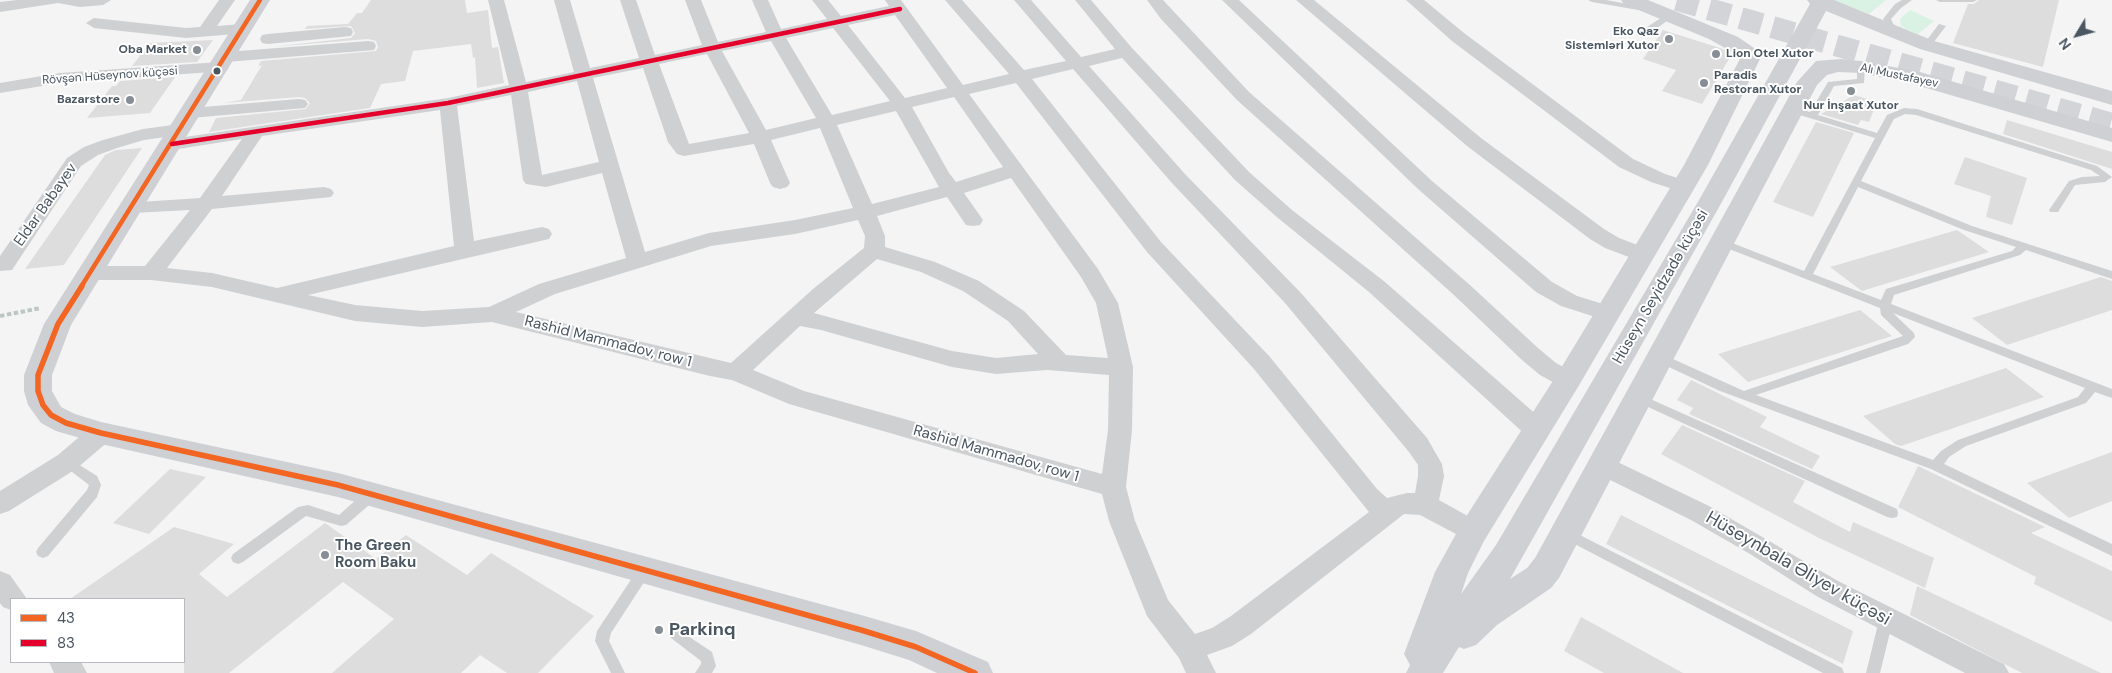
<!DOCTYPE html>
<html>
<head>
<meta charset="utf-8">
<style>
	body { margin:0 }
	#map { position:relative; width:2112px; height:673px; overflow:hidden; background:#f4f4f4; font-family:"DM Sans",sans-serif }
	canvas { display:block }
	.legend { position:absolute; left:10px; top:598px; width:175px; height:65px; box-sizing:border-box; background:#fff; border:1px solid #b7bbc0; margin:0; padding:6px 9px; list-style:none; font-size:15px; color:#4a5661 }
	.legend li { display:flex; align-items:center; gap:10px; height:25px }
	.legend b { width:25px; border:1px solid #b7bbc0 }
	.north { position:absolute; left:2052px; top:10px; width:50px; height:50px; -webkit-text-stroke:4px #fff; paint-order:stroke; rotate:233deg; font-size:14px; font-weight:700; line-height:20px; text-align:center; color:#4a5661 }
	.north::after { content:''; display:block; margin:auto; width:18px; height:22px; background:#4a5661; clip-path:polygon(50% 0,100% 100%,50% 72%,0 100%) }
</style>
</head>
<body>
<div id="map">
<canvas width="2112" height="673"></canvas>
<ul class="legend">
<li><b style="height:6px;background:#f26522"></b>43</li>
<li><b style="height:6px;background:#e4002b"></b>83</li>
</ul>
<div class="north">N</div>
</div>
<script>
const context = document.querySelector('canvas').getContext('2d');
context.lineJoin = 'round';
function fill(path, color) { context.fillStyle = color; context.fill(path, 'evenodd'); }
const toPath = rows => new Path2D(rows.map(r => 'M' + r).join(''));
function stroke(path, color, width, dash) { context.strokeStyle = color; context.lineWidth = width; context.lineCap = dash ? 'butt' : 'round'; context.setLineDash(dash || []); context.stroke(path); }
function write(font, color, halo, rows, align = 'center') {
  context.font = font + ' "DM Sans",sans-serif'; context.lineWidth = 4; context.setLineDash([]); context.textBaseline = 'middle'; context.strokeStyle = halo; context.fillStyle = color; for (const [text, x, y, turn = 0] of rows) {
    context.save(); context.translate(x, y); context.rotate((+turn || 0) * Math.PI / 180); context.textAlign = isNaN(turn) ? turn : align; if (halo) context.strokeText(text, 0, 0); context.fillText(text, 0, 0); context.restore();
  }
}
const green = toPath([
	[1831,0,1886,0,1869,14],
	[1910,10,1934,21,1918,34,1908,30,1901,26,1900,19]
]);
const building = toPath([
	[371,0,465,0,467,13,488,10,492,48,498,47,504,83,477,88,475,57,473,58,471,44,413,51,405,81,381,84,370,108,209,132,216,118,306,109,310,103,305,98,299,97,223,103,241,100,262,65,258,66,261,61,376,51,378,47,376,41,368,39,271,47,351,38,355,33,351,26,305,29,307,26,348,24,357,13,362,13],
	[1979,0,2059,0,2043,67,1953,43,1968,4,1974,4],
	[1663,30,1720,48,1732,54,1702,104,1662,91,1676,70,1643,59],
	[213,40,197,62,132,66,150,43],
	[175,77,150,113,87,118,112,86,116,86,120,81],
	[1854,95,1877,102,1869,122,1861,120,1858,125,1821,114],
	[2007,120,2112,152,2112,169,2003,134],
	[1816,122,1854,133,1813,217,1773,202],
	[142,148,64,265,25,269,105,155,116,150],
	[1965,157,2027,178,2012,225,1986,217,1991,196,1954,184],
	[1957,230,1989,252,1862,291,1830,267],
	[2101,277,2112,281,2112,310,2007,345,1972,318],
	[1860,310,1892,336,1748,382,1718,354],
	[2006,368,2044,397,1901,446,1895,444,1863,416],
	[1691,380,1767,417,1760,427,1820,456,1812,469,1689,414,1693,408,1677,400],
	[1682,425,1805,481,1793,502,1850,532,1853,522,1934,558,1925,588,1819,538,1661,454],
	[2112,452,2112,501,2069,518,2027,483],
	[1918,466,2045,527,2031,533,2112,571,2112,622,2034,584,2036,577,1898,507],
	[170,469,206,477,149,534,113,523],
	[1621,515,1853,631,1843,664,1606,544],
	[325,523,376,559,406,535,467,575,491,553,594,616,538,673,507,673,480,655,461,673,332,673,394,619,343,582,229,673,184,673,184,599,70,599,174,527,234,544,199,574,227,597],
	[1917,586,2101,673,2022,673,1910,615],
	[1581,617,1683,673,1604,673,1564,651]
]);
const primaryTunnel = toPath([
	[1677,0,2112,124]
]);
const path = toPath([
	[0,316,41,308]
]);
const lane = toPath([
	[1588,0,1606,0,1650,8,1654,10,1650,12,1592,2,1588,0],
	[1902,0,1912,0,1901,8,1891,19,1895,28,1901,33,1897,35,1889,31,1883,19,1895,4,1902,0],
	[1936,0,1977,0,1973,2,1940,2,1936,0],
	[1667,14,1674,16,1650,33,1644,33,1644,29,1667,14],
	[1939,24,1946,26,1930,47,1924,47,1923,45,1939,24],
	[1861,64,1865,67,1864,83,1834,86,1818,115,1877,133,1887,115,1904,108,1917,109,2097,166,2112,177,2105,182,2075,185,2058,212,2050,212,2049,210,2069,181,2082,177,2100,176,2091,170,1916,115,1905,114,1894,119,1861,181,1972,226,2112,271,2112,279,2026,250,2020,255,1894,295,1891,304,2112,389,2112,398,2095,392,2086,403,1966,446,1949,457,1944,464,2112,544,2112,556,1931,469,1720,391,1656,361,1654,358,1660,354,1664,355,1744,391,1903,336,1881,315,1880,308,1719,245,1718,243,1719,241,1727,241,1804,271,1875,138,1790,112,1788,110,1793,107,1810,112,1828,82,1857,79,1857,67,1861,64],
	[1858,187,1964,230,2016,247,2012,251,1886,289,1881,300,1813,274,1858,187],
	[1893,313,2085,388,2078,397,1958,440,1941,451,1933,460,1756,395,1908,344,1915,337,1914,333,1893,313],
	[1639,394,1897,509,1898,513,1897,517,1892,518,1887,517,1635,401,1633,398,1635,395,1639,394],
	[67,457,97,476,101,485,97,497,48,556,43,558,38,556,36,552,38,548,87,490,89,485,63,465,61,462,63,459,67,457],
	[371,490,376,491,377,495,376,499,346,525,341,526,306,516,243,562,238,564,233,562,231,558,233,554,298,507,308,505,339,515,366,491,371,490],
	[1566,528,1842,668,1844,673,1823,673,1561,537,1559,533,1561,529,1566,528],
	[645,564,650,566,652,570,611,633,609,641,625,673,611,673,595,641,597,631,640,566,645,564],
	[1886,614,1891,616,1893,620,1880,673,1866,673,1879,620,1881,616,1886,614],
	[676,628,712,652,716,666,712,673,695,673,701,664,701,661,671,638,669,634,671,630,676,628]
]);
const street = toPath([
	[17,0,111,0,103,5,80,7,58,3,0,12,0,2,17,0],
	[219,0,235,0,217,26,242,24,248,25,250,29,248,33,186,38,94,28,86,23,94,18,186,28,200,27,219,0],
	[488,0,504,0,526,82,574,72,554,0,570,0,590,68,639,58,620,0,636,0,655,55,702,45,685,0,701,0,718,42,766,32,752,0,768,0,781,29,827,19,812,0,828,0,841,16,889,6,885,0,901,0,963,85,1009,74,945,0,962,0,1024,70,1066,61,1014,0,1031,0,1081,57,1115,49,1075,0,1091,0,1132,48,1249,172,1292,210,1385,282,1546,423,1549,430,1546,437,1537,439,1528,437,1369,292,1278,218,1235,180,1122,58,1089,66,1185,174,1301,293,1427,438,1442,464,1444,476,1439,500,1482,524,1486,532,1482,540,1473,543,1420,515,1404,514,1251,634,1232,646,1207,655,1216,673,1186,673,1179,658,1147,616,1109,521,1102,494,789,404,732,380,710,376,492,322,422,327,355,321,212,287,151,280,90,280,82,278,79,273,82,268,90,266,145,266,190,210,132,213,125,211,122,207,125,203,200,198,242,139,172,150,165,148,163,144,165,140,448,98,509,85,488,0],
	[895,15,947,88,905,98,848,25,895,15],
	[833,28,890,101,832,115,786,38,833,28],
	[771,41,816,118,766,130,722,51,771,41],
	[707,54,749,133,689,144,659,64,707,54],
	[643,68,668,142,677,154,684,156,754,144,770,183,773,187,780,189,787,187,790,183,771,140,820,128,853,208,795,220,709,233,645,252,593,78,643,68],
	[1073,69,1171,182,1285,303,1409,452,1418,465,1418,476,1415,493,1407,493,1387,498,1377,489,1270,357,1161,242,1032,79,1073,69],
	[577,81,599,162,542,175,528,92,577,81],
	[1016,83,1147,252,1254,369,1369,512,1231,616,1212,628,1195,634,1168,600,1135,521,1126,487,1132,430,1133,367,1118,303,1098,269,969,94,1016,83],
	[511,95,523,180,526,184,546,187,602,173,626,258,539,284,489,307,422,311,355,305,308,295,549,239,552,234,549,229,542,227,474,241,457,106,511,95],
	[954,97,1003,167,956,182,949,173,912,107,954,97],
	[440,110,454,246,277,288,212,273,167,268,212,209,331,197,334,193,331,189,324,187,222,196,262,136,440,110],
	[896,111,939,187,872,204,837,125,896,111],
	[1011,178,1081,277,1096,303,1108,358,1066,355,1024,311,979,281,935,262,885,247,885,236,877,216,947,197,966,225,973,226,980,225,983,220,964,193,1011,178],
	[858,220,865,236,864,248,813,289,731,363,516,312,555,294,711,246,795,234,858,220],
	[877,259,921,272,963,291,1008,321,1038,354,996,358,952,351,814,313,877,259],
	[800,326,821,330,952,367,996,374,1047,370,1109,375,1108,430,1102,474,804,391,753,370,800,326],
	[1147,0,1163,0,1249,92,1471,286,1538,348,1556,363,1576,374,1580,380,1576,386,1568,389,1560,386,1540,375,1522,360,1455,296,1237,100,1161,19,1147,0],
	[1222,0,1239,0,1432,181,1552,282,1577,296,1616,308,1619,313,1616,318,1608,321,1561,306,1536,292,1418,189,1222,0],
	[1296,0,1314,0,1481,138,1604,229,1619,238,1648,249,1651,254,1648,259,1641,261,1634,259,1605,248,1590,239,1467,146,1296,0],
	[1406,0,1424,0,1464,33,1633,159,1665,174,1690,182,1693,186,1690,190,1683,192,1676,190,1651,182,1619,167,1452,41,1406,0],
	[345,27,351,28,353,32,351,36,268,44,262,43,260,39,262,35,268,34,345,27],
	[368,41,374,42,376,46,374,50,226,62,220,61,217,57,220,53,226,52,368,41],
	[220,62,226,63,229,67,226,71,60,83,0,93,0,83,60,73,220,62],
	[299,99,305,100,308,104,305,108,191,118,185,117,182,113,185,109,191,108,299,99],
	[180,124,187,126,189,130,187,134,144,140,117,148,98,155,81,166,12,270,0,271,0,256,67,158,84,147,103,140,143,129,180,124],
	[101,424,110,426,113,433,110,440,76,469,9,511,0,514,0,491,58,455,92,426,101,424],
	[1603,455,1709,506,1838,581,2004,664,2009,673,1965,673,1818,597,1750,554,1691,520,1594,472,1590,465,1594,458,1603,455],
	[0,571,10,575,27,599,11,599,11,610,3,607,0,603,0,571],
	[49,662,81,662,87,673,54,673,49,662]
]);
const secondary = toPath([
	[250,0,270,0,71,325,52,375,52,391,61,407,75,414,101,422,338,473,861,615,916,631,988,662,993,673,937,673,909,660,861,645,338,497,101,444,56,431,41,423,28,405,24,391,24,375,44,324,250,0],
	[1621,0,1648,0,1738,37,1757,50,1761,57,1708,165,1578,387,1484,541,1468,573,1461,594,1496,545,1699,200,1810,4,1807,0,1834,0,1934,41,2112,91,2112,105,1920,49,1826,11,1723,200,1510,579,1527,568,1535,558,1797,82,1816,61,1841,59,1861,61,1920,72,2112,128,2112,142,1909,83,1861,73,1838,72,1827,75,1817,85,1559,578,1551,588,1497,625,1476,645,1464,649,1459,647,1443,673,1406,673,1410,665,1404,654,1435,572,1462,523,1558,373,1684,165,1741,57,1709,39,1624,4,1621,0]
]);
const bus1Far1 = toPath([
	[81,287,260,0]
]);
const bus1 = toPath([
	[82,286,58,324,38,375,38,391,43,405,51,415,66,423,101,433,338,485,861,630,916,647,975,673]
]);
const bus2 = toPath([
	[172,144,448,103,900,9]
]);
const markers = [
	[1669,39,5,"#868d94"],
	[197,50,5,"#868d94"],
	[1716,54,5,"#868d94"],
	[217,71,4.5,"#4a5661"],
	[1704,83,5,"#868d94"],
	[1851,91,5,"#868d94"],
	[130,100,5,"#868d94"],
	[325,555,5,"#868d94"],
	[659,630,5,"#868d94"]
];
const farPoinames = [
	["Eko Qaz",1659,32],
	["Sistemləri Xutor",1659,46],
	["Oba Market",187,50],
	["Lion Otel Xutor",1726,54,"left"],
	["Paradis",1714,76,"left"],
	["Restoran Xutor",1714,90,"left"],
	["Bazarstore",120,100],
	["Nur İnşaat Xutor",1851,106,"center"]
];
const farStreetnames = [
	["Rövşən Hüseynov küçəsi",110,76,-4],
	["Alı Mustafayev",1899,76,12]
];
const streetNames = [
	["Eldar Babayev",46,205,-55],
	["Hüseyn Seyidzadə küçəsi",1661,287,-60],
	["Rashid Mammadov, row 1",608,342,14],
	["Rashid Mammadov, row 1",996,454,16]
];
const poiNames = [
	["The Green",335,546],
	["Room Baku",335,563]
];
const nearStreetnames = [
	["Hüseynbala Əliyev küçəsi",1798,569,30]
];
const nearPoinames = [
	["Parkinq",669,630]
];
fill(green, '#d9f2e3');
fill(building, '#ddddde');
stroke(primaryTunnel, '#d2d4d7', 22, [22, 11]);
stroke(path, '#bcc7c4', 4, [4.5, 2.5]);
fill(lane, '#ced0d2');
fill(street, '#ced0d2');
fill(secondary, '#ced0d4');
stroke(bus1Far1, '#f26522', 4.5);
stroke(bus1, '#f26522', 5.5);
stroke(bus2, '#e4002b', 4.5);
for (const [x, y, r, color] of markers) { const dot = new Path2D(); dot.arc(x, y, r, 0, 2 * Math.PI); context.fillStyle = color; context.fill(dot); stroke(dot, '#fff', 2); }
write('bold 12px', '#4a5661', '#fff', farPoinames, 'right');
write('12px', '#4a5661', '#fff', farStreetnames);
write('15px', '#4a5661', '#fff', streetNames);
write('bold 15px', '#4a5661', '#fff', poiNames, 'left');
write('18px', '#4a5661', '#fff', nearStreetnames);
write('bold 18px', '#4a5661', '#fff', nearPoinames, 'left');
</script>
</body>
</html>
